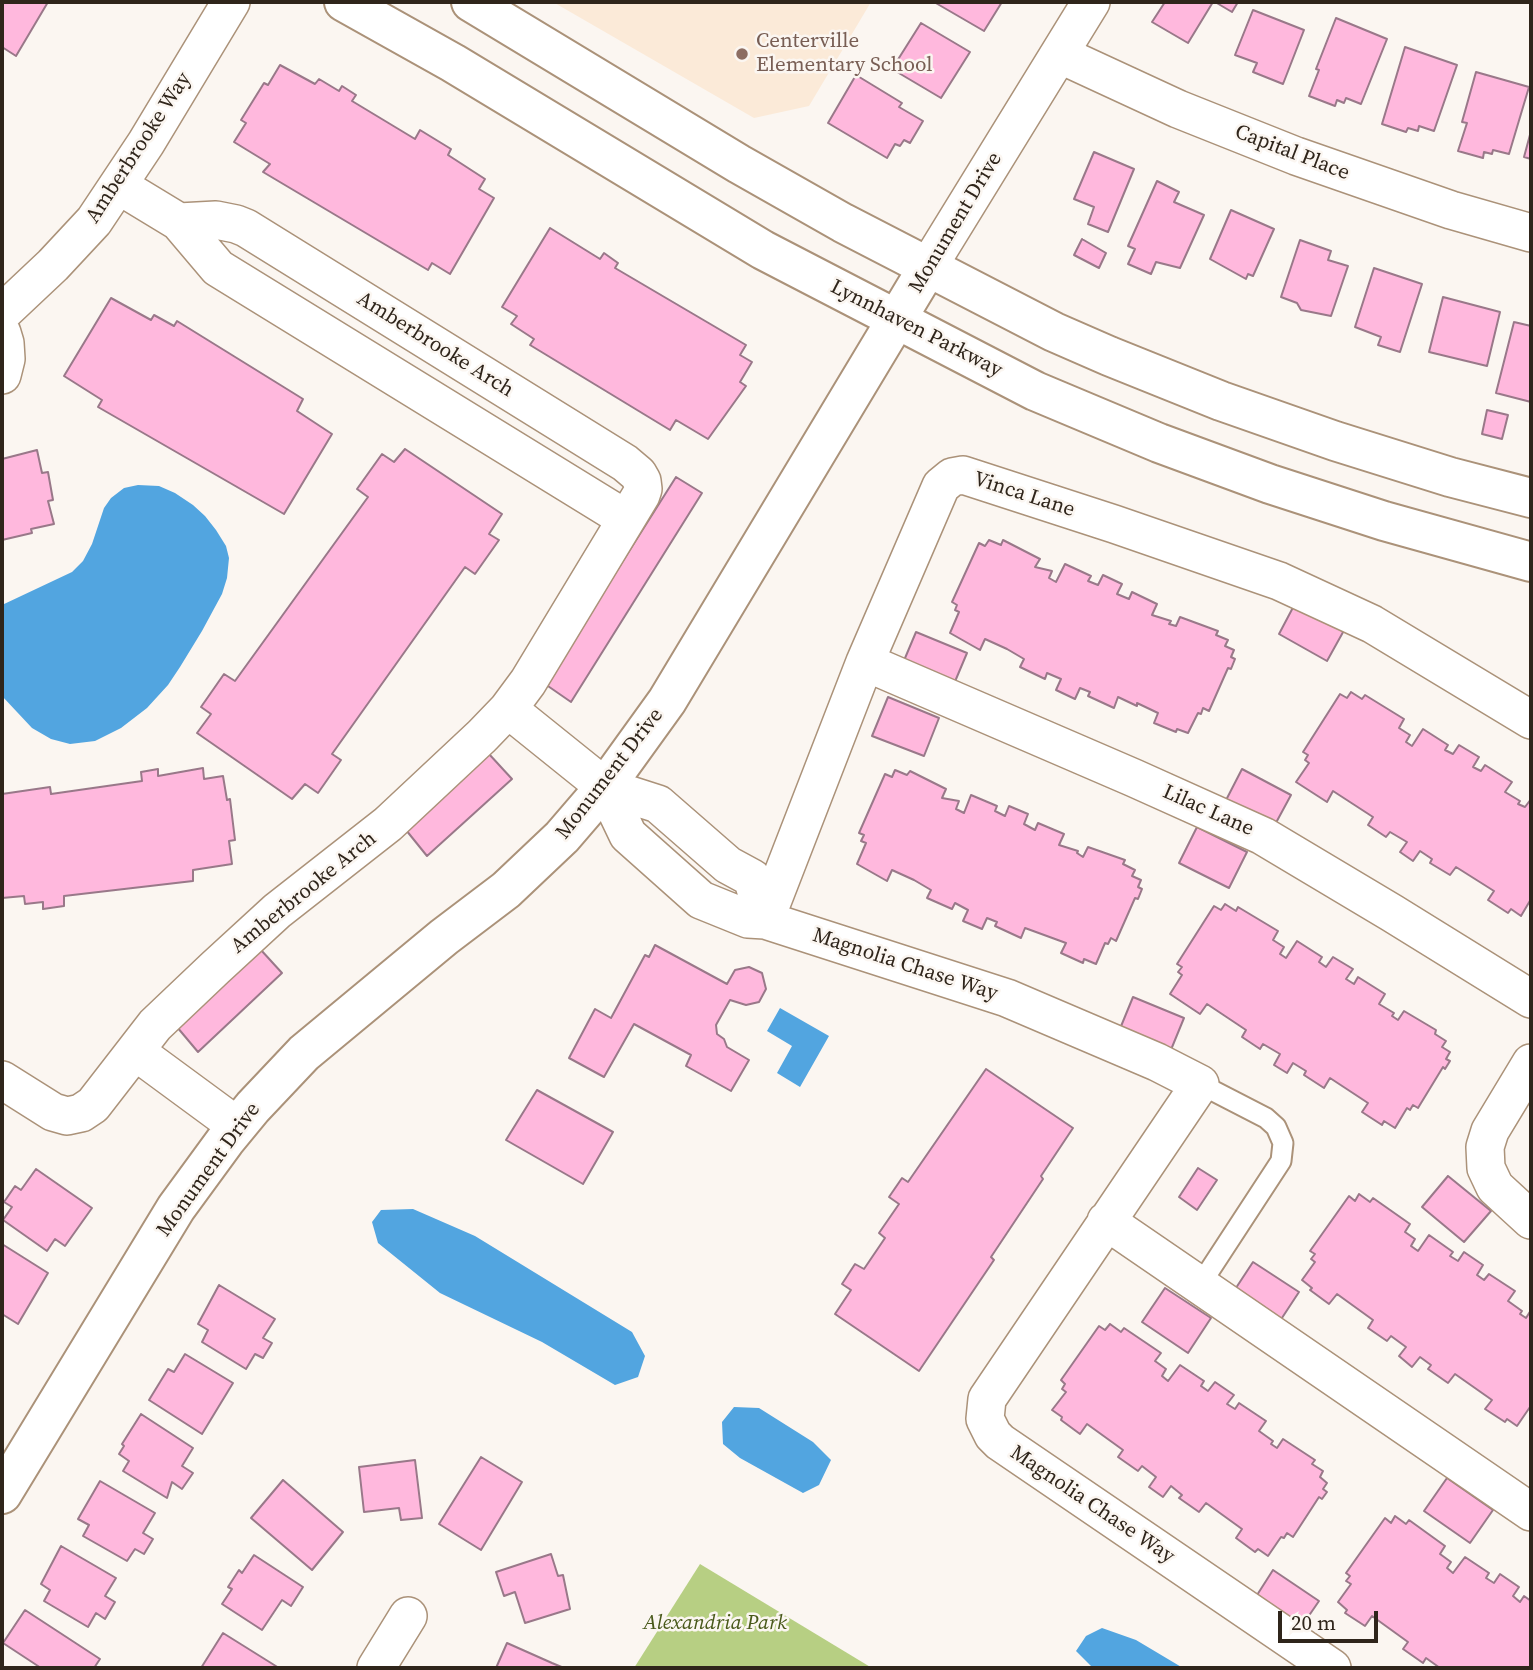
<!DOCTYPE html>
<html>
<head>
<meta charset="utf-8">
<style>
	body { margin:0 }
	#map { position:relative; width:1533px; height:1670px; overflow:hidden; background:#fbf6f1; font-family:"Source Serif 4",serif }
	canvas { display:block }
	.frame { position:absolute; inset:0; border:4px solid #2f251b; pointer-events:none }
	.scale { position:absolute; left:1278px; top:1611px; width:100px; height:32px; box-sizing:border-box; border:4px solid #2f251b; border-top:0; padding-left:9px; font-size:21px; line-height:24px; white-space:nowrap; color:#2f251b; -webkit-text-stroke:5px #fbf6f1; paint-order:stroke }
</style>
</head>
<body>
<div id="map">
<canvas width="1533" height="1670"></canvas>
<div class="frame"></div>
<div class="scale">20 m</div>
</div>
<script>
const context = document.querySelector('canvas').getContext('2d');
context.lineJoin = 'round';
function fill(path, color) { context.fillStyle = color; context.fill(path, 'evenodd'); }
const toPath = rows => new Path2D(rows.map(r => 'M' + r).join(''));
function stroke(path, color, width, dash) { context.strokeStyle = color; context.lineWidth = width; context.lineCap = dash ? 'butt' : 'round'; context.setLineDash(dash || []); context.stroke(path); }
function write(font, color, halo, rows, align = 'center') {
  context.font = font + ' "Source Serif 4",serif'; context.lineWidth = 5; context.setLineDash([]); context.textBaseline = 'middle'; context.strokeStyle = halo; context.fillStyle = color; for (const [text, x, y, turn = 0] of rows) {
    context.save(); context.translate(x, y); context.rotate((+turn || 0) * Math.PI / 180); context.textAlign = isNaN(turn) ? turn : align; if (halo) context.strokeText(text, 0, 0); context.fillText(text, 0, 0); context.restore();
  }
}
const education = toPath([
	[553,2,871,2,809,106,754,118]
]);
const green = toPath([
	[700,1564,872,1668,634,1668]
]);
const water = toPath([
	[138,485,159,486,175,493,193,505,205,516,216,530,226,546,229,558,227,578,222,594,202,631,180,667,168,685,147,708,121,728,95,741,70,744,51,739,32,728,2,696,2,605,72,572,83,561,92,544,104,508,111,498,124,488],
	[780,1008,829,1036,800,1087,777,1073,792,1046,767,1031],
	[413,1209,475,1236,632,1332,645,1356,638,1377,615,1385,542,1342,440,1293,378,1243,372,1222,381,1210],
	[734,1407,759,1408,813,1442,831,1460,819,1485,803,1493,740,1458,723,1444,722,1422],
	[1102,1628,1136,1640,1183,1668,1093,1668,1076,1651,1086,1636]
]);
const building = toPath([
	[2,2,48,2,16,56,2,47,2,2],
	[934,2,1002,2,984,31,934,2],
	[1165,2,1213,2,1188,43,1152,22,1165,2],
	[1215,2,1238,2,1232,12,1215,2],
	[1253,10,1304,30,1283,84,1253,72,1257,63,1235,55,1253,10],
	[1336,18,1387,39,1361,104,1346,98,1344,103,1337,100,1335,106,1309,96,1319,70,1316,69,1336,18],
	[921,23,970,52,941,98,892,69,921,23],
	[1405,47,1457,65,1434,131,1419,126,1418,131,1408,128,1406,132,1382,124,1405,47],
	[280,65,315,84,319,79,339,91,342,86,356,95,352,101,415,139,420,130,451,149,448,155,485,179,479,189,494,198,450,274,432,263,428,270,263,172,270,164,234,142,246,123,241,120,264,83,268,85,280,65],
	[1476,72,1529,87,1509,154,1493,150,1492,154,1484,152,1483,158,1458,151,1467,123,1462,122,1476,72],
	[856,75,902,103,899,107,923,121,910,143,904,140,900,146,895,144,887,158,828,123,856,75],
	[1531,131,1531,159,1524,157,1531,131],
	[1094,152,1134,169,1108,232,1088,224,1094,207,1074,199,1094,152],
	[1157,181,1179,192,1174,202,1204,215,1180,268,1156,262,1151,274,1128,264,1135,249,1128,246,1157,181],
	[1231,210,1274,229,1253,276,1248,274,1246,279,1210,259,1231,210],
	[550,228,600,259,604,253,618,263,615,268,746,345,740,355,752,362,740,382,746,386,708,439,676,420,670,430,530,345,534,339,511,324,517,316,502,307,550,228],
	[1082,239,1106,253,1099,268,1074,255,1082,239],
	[1300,240,1331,251,1328,260,1348,266,1331,316,1301,310,1297,303,1281,297,1300,240],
	[1374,268,1422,284,1400,352,1378,345,1381,337,1355,327,1374,268],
	[1443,297,1500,312,1487,366,1429,352,1443,297],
	[111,298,151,320,154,315,174,326,177,321,303,399,297,411,332,434,284,514,98,407,102,400,64,376,111,298],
	[1514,322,1531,326,1531,402,1496,393,1514,322],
	[1487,410,1508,415,1502,439,1482,434,1487,410],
	[405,449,502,514,489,534,499,540,475,574,465,567,332,754,341,760,318,793,305,784,292,799,197,733,211,714,201,707,224,674,235,681,368,497,357,489,382,454,394,462,405,449],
	[37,450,42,473,48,472,53,500,48,501,54,524,31,529,32,533,2,540,2,459,37,450],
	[676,477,702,493,571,702,545,684,676,477],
	[989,540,1001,545,1003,540,1040,559,1035,567,1052,571,1049,578,1056,582,1065,564,1091,576,1088,581,1098,585,1103,575,1122,584,1117,594,1129,599,1132,592,1157,604,1152,615,1171,621,1169,624,1176,626,1180,617,1218,631,1216,635,1228,640,1225,646,1234,650,1231,657,1235,659,1231,669,1228,668,1209,711,1203,708,1201,714,1198,713,1188,733,1177,729,1176,732,1154,723,1158,713,1137,703,1137,706,1118,697,1114,708,1088,696,1090,692,1080,688,1075,699,1056,690,1061,679,1047,673,1045,679,1020,667,1024,659,1007,649,985,639,980,650,950,633,959,612,955,610,957,605,952,602,979,543,985,546,989,540],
	[1298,598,1347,625,1327,661,1279,634,1298,598],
	[916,632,967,653,951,691,900,670,916,632],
	[1351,692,1362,699,1365,695,1404,719,1399,728,1410,735,1406,742,1412,746,1423,729,1448,745,1445,750,1453,754,1459,745,1479,757,1473,767,1481,771,1485,765,1512,782,1505,792,1520,801,1518,804,1525,807,1531,799,1531,899,1521,916,1511,909,1508,913,1488,900,1494,891,1456,867,1450,875,1430,863,1432,859,1420,851,1413,861,1400,852,1407,842,1390,832,1386,837,1368,825,1373,817,1333,791,1327,802,1296,782,1309,763,1305,760,1308,755,1303,752,1340,694,1347,698,1351,692],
	[888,697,939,718,924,756,872,736,888,697],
	[489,754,512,779,427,856,406,830,489,754],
	[203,768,204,779,223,776,227,800,230,799,235,840,229,841,232,864,193,870,193,881,64,896,64,906,43,909,43,902,25,904,24,896,2,898,2,794,50,787,51,794,142,781,141,772,158,769,158,776,203,768],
	[1242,769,1291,795,1271,832,1223,806,1242,769],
	[895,770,907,775,910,771,946,789,942,798,959,801,956,809,964,813,971,795,997,806,995,811,1005,816,1009,806,1028,814,1024,824,1035,830,1038,823,1064,834,1059,845,1078,851,1077,853,1083,857,1088,847,1125,860,1123,864,1135,870,1132,876,1141,880,1138,887,1142,889,1138,899,1135,898,1116,941,1111,938,1108,944,1105,943,1096,964,1084,959,1083,963,1061,953,1066,943,1025,928,1021,938,995,926,997,922,987,918,982,929,963,921,968,910,955,903,952,909,927,898,931,890,914,880,892,870,887,881,857,864,866,843,861,841,864,835,859,833,885,774,892,777,895,770],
	[1197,827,1247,852,1229,888,1179,863,1197,827],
	[1225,904,1236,911,1238,907,1278,931,1273,940,1284,947,1280,954,1286,958,1297,941,1322,957,1319,962,1326,967,1333,957,1353,969,1346,979,1354,984,1358,977,1385,994,1379,1004,1394,1013,1392,1016,1398,1020,1404,1011,1436,1030,1435,1034,1446,1041,1442,1047,1450,1052,1446,1059,1450,1061,1445,1069,1443,1067,1418,1108,1413,1105,1410,1110,1407,1108,1395,1128,1384,1121,1382,1125,1362,1112,1368,1103,1330,1078,1324,1088,1304,1075,1306,1071,1293,1063,1287,1073,1274,1065,1280,1054,1263,1044,1260,1049,1242,1037,1246,1030,1207,1004,1200,1014,1170,994,1182,975,1178,972,1182,967,1177,964,1214,906,1221,910,1225,904],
	[655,945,727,984,735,970,749,967,762,973,766,989,759,1002,746,1005,730,1000,716,1025,717,1034,724,1039,727,1047,749,1060,731,1091,686,1066,691,1055,634,1024,604,1077,569,1058,595,1009,611,1018,645,955,649,957,655,945],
	[261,950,282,973,198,1052,177,1027,261,950],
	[1133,997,1184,1018,1168,1057,1117,1036,1133,997],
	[986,1069,1073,1128,1041,1176,1043,1179,991,1257,994,1260,919,1371,835,1314,851,1290,842,1284,855,1264,864,1269,885,1238,879,1233,899,1204,889,1197,902,1178,908,1182,986,1069],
	[537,1090,613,1132,583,1184,506,1140,537,1090],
	[1198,1168,1217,1180,1197,1210,1179,1197,1198,1168],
	[36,1169,92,1208,65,1246,55,1239,47,1251,3,1220,12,1207,4,1202,15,1186,21,1190,36,1169],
	[1448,1176,1491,1211,1464,1242,1422,1207,1448,1176],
	[1359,1194,1370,1202,1373,1198,1410,1224,1405,1232,1415,1239,1411,1246,1418,1251,1429,1235,1453,1252,1450,1256,1458,1261,1464,1252,1483,1265,1477,1275,1484,1280,1489,1274,1515,1291,1508,1301,1522,1311,1520,1314,1526,1318,1531,1310,1531,1408,1530,1407,1517,1426,1507,1419,1505,1422,1485,1409,1492,1400,1455,1374,1448,1383,1428,1369,1431,1365,1420,1357,1412,1367,1399,1356,1406,1347,1391,1336,1387,1341,1368,1328,1373,1320,1337,1294,1329,1304,1310,1290,1312,1288,1302,1280,1315,1262,1311,1259,1315,1254,1310,1251,1349,1196,1355,1201,1359,1194],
	[2,1244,48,1273,18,1324,2,1314,2,1244],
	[1253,1262,1299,1292,1276,1327,1230,1297,1253,1262],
	[219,1285,275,1319,263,1338,272,1343,263,1358,255,1354,246,1369,202,1342,208,1330,198,1324,219,1285],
	[1165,1288,1211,1318,1188,1353,1142,1322,1165,1288],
	[1110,1324,1121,1332,1124,1328,1161,1353,1155,1361,1166,1369,1162,1376,1168,1381,1180,1365,1204,1381,1201,1386,1208,1391,1215,1382,1234,1395,1227,1404,1235,1409,1239,1403,1266,1421,1259,1431,1273,1441,1271,1444,1277,1448,1283,1439,1315,1460,1312,1464,1323,1471,1320,1477,1327,1483,1323,1489,1327,1492,1322,1499,1319,1497,1293,1537,1287,1533,1284,1538,1281,1537,1268,1556,1258,1549,1255,1552,1236,1538,1242,1529,1206,1503,1199,1512,1179,1498,1182,1495,1171,1486,1163,1497,1149,1487,1156,1477,1142,1466,1138,1471,1118,1457,1123,1450,1087,1424,1080,1434,1061,1420,1062,1417,1052,1410,1066,1392,1062,1389,1065,1384,1061,1380,1099,1326,1105,1330,1110,1324],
	[185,1354,233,1383,202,1434,149,1400,168,1369,174,1372,185,1354],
	[141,1414,193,1448,182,1466,193,1473,182,1489,172,1482,167,1498,123,1471,129,1461,119,1454,124,1446,122,1444,141,1414],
	[481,1457,522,1482,481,1550,439,1524,481,1457],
	[415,1460,422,1518,401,1520,399,1508,364,1512,359,1467,415,1460],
	[1447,1478,1493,1510,1470,1543,1424,1511,1447,1478],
	[283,1480,343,1532,312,1570,251,1518,283,1480],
	[100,1481,155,1513,143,1533,153,1539,144,1554,135,1549,127,1561,83,1536,89,1525,78,1519,100,1481],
	[1395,1516,1406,1524,1409,1520,1445,1546,1440,1554,1451,1562,1447,1568,1453,1573,1465,1557,1489,1573,1486,1578,1494,1583,1500,1574,1519,1587,1513,1596,1520,1602,1524,1596,1531,1601,1531,1668,1440,1668,1426,1658,1423,1663,1403,1649,1408,1642,1372,1616,1365,1626,1345,1613,1347,1610,1338,1602,1351,1584,1346,1581,1350,1576,1346,1573,1385,1518,1391,1523,1395,1516],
	[61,1546,116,1578,105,1596,115,1602,105,1619,96,1613,88,1627,44,1601,50,1590,41,1584,61,1546],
	[551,1554,558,1576,563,1575,570,1609,525,1623,515,1592,504,1596,496,1572,551,1554],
	[254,1555,303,1587,291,1606,282,1600,262,1630,222,1604,232,1589,228,1587,239,1570,242,1573,254,1555],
	[1273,1570,1319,1601,1295,1636,1250,1606,1273,1570],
	[25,1610,100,1659,94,1668,41,1668,3,1643,25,1610],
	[223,1633,279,1668,201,1668,223,1633],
	[507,1643,552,1663,564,1668,496,1668,507,1643]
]);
const service = toPath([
	[1200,1084,1266,1118,1276,1127,1283,1143,1281,1161,1200,1285]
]);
const minor = toPath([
	[1059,54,1178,109,1296,156,1451,210,1531,233],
	[118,185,179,222,218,268,626,519],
	[928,267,1091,2],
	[2,313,53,265,94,221,146,143,231,2],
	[2,333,5,343,6,359,2,375],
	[865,662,1134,778,1263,836,1392,913,1531,999],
	[508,709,605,787,658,804,728,865,752,878,765,920],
	[605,787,628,835,701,900,748,919,765,920,1007,998,1157,1062,1200,1084,987,1399,985,1419,993,1435,1000,1442,1332,1668],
	[765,920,865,662,941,486,952,477,963,475,1114,524,1279,581,1372,624,1531,720],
	[135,1051,237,1126],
	[1531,1063,1490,1131,1485,1147,1486,1168,1495,1187,1531,1220],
	[2,1080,53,1112,67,1116,81,1113,93,1105,155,1025,215,968,277,911,388,824,482,736,508,709,528,682,641,495,643,489,642,481,638,474,625,463,246,228,236,224,216,220,179,222],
	[1106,1221,1531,1512],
	[376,1668,408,1616]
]);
const tertiary = toPath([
	[2,1494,176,1208,225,1141,253,1107,304,1053,444,937,506,890,562,837,605,787,667,701,928,267]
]);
const secondary = toPath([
	[344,2,453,63,763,250,1035,391,1159,443,1270,484,1384,521,1531,562],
	[471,2,739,164,843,223,1054,332,1109,356,1221,401,1335,441,1450,477,1531,498]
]);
const markers = [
	[742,54,7,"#8d6e63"]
];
const educationNames = [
	["Centerville",756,42],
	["Elementary School",756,66]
];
const streetNames = [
	["Amberbrooke Way",139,148,-57],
	["Capital Place",1292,153,21],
	["Monument Drive",956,223,-59],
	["Lynnhaven Parkway",916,329,27],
	["Amberbrooke Arch",435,345,32],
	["Vinca Lane",1024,495,18],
	["Monument Drive",610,774,-52],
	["Lilac Lane",1208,811,24],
	["Amberbrooke Arch",304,893,-39],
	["Magnolia Chase Way",905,965,18],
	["Monument Drive",209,1170,-54],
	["Magnolia Chase Way",1092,1505,34]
];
const parkNames = [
	["Alexandria Park",715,1624]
];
fill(education, '#fbead8');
fill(green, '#b7cf83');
fill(water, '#52a5e0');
fill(building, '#ffb8dd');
stroke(building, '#997889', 2);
stroke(service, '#ab9279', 23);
stroke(minor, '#ab9279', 40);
stroke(tertiary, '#ab9279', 42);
stroke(secondary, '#ab9279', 42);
stroke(service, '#fff', 19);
stroke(minor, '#fff', 37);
stroke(tertiary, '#fff', 38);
stroke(secondary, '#fff', 38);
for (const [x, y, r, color] of markers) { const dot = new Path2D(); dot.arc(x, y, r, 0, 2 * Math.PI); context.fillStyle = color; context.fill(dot); stroke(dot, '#fbf6f1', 2.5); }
write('21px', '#785e54', '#fbf6f1', educationNames, 'left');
write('21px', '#2f251b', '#fbf6f1', streetNames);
write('italic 21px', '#485819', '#fbf6f1', parkNames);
</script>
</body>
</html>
